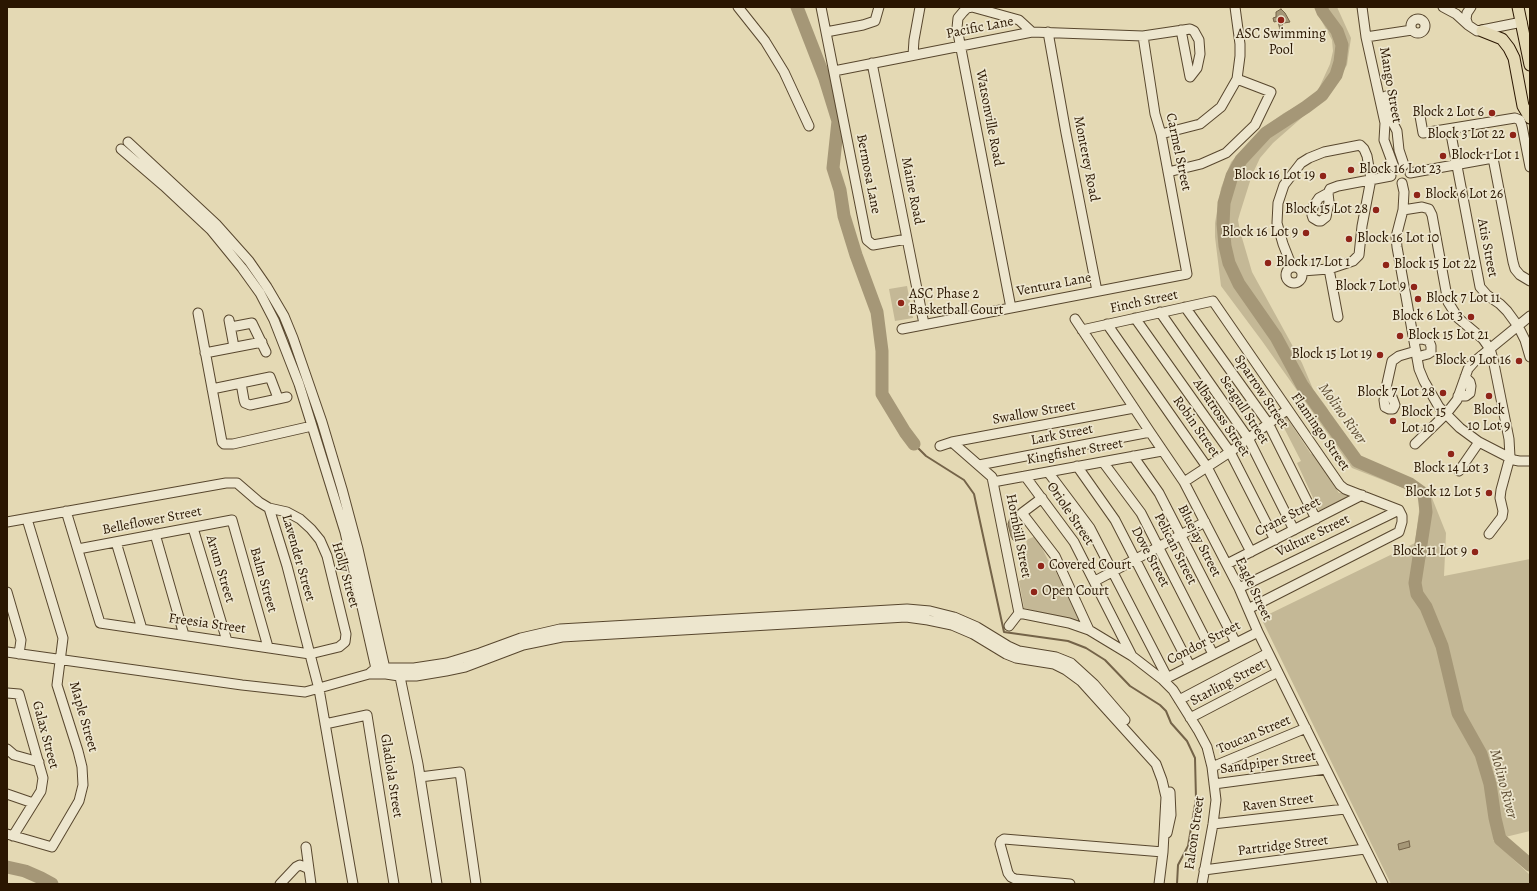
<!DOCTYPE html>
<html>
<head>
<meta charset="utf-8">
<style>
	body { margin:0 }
	#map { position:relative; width:1537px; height:891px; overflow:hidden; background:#e4d9b4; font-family:Alegreya,serif }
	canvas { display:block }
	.frame { position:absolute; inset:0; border:8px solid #2a1601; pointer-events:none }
</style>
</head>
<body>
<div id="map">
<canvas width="1537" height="891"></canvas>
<div class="frame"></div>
</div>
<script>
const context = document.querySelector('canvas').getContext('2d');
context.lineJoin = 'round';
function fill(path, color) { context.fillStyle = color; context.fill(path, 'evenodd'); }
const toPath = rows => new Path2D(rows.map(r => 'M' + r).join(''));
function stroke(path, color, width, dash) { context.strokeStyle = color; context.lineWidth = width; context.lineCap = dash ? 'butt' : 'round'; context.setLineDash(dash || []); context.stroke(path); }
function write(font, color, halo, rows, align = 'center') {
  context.font = font + ' Alegreya,serif'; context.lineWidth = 3.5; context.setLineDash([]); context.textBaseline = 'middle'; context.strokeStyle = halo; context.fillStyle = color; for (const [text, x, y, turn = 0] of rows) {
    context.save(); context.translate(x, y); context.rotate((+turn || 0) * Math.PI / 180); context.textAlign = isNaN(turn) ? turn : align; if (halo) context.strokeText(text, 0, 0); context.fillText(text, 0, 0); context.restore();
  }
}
const green = toPath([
	[1314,7,1337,7,1351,38,1347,65,1331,92,1273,143,1260,158,1252,175,1240,213,1238,220,1240,231,1252,272,1302,363,1313,389,1327,408,1339,431,1365,462,1413,482,1424,490,1432,498,1446,533,1444,576,1530,559,1530,831,1493,840,1530,875,1530,884,1391,884,1261,618,1415,543,1421,495,1352,468,1262,341,1221,286,1215,237,1215,223,1221,188,1231,162,1267,125,1284,113,1310,99,1319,88,1330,64,1333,51,1332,40],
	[907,286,913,318,895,321,889,289],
	[1291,414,1293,417,1289,421,1311,454,1316,452,1329,469,1325,471,1339,493,1349,492,1357,498,1322,517,1297,463,1301,461,1283,426,1280,427,1277,423],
	[1036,536,1048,560,1050,560,1067,594,1086,623,1024,608,1019,581,1031,575,1027,562,1024,563,1019,554,1022,552,1020,547,1027,544,1026,540]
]);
const water = toPath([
	[1281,9,1285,13,1290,22,1284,23,1282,25,1283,29,1280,30,1278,21,1274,22,1273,18,1276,17,1276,12,1281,9],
	[1010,518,1015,519,1019,526,1023,530,1025,533,1023,539,1017,541,1013,540,1011,536,1008,524,1010,518],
	[1409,841,1410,847,1399,850,1398,844,1409,841]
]);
const stream = toPath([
	[914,444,926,456,964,480,974,494,1004,632,1068,641,1086,648,1105,660,1130,686,1160,705,1166,711,1171,723,1187,741,1195,758,1196,799,1188,846,1178,865,1177,884]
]);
const river = toPath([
	[797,7,825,79,838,121,833,168,840,190,844,216,856,255,877,312,882,351,882,394,905,432,914,444],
	[1321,7,1323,12,1337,31,1342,45,1340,62,1336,75,1322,95,1306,107,1266,133,1241,160,1232,176,1224,203,1223,224,1225,246,1229,263,1239,284,1276,337,1302,385,1357,461,1410,484,1424,494,1426,512,1415,583,1417,594,1426,607,1442,646,1458,713,1481,754,1490,784,1495,818,1500,839,1530,865],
	[7,867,25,871,41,878,52,884]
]);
const minor = toPath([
	[738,7,765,41,784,72,809,126],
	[821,7,867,240,873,245,907,239],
	[1362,7,1366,37,1385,123,1384,140,1394,167],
	[1443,7,1456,14,1468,25],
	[1471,7,1467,13,1466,19,1468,25,1477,31,1522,22],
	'1411 26a7 7 0 1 1 14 0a7 7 0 1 1-14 0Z',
	[1181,30,1190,77],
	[826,32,863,25,875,21,879,7],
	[1048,32,1066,133,1097,291],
	[1366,37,1412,30],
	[913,55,914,40,920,7],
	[872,63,924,324],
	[834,71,1032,32,1143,36,1190,29,1194,31,1199,40,1200,54,1197,68,1190,77],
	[1386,96,1392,121,1397,131,1399,150,1404,165],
	[1420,116,1423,133,1515,118,1520,120,1522,126,1530,167],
	[1450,129,1480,287,1487,295,1500,304,1507,311,1518,326,1525,340,1530,357],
	[1161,134,1200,124,1221,107,1237,79,1240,56,1240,44,1235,7],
	[128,142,216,224,249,261,267,287,284,316,293,338,322,422,342,489,358,549,386,673],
	[121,149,164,186,211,230,242,268,260,293,274,320,299,384,345,532,377,673],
	[1168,172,1201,164,1226,153,1255,125,1271,92,1237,79],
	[1410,173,1493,158,1513,262,1515,269,1520,275,1530,281],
	[1402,183,1404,192,1403,210,1396,237,1397,247,1419,369,1424,381,1439,407,1460,428,1479,442,1514,460,1519,461,1530,461],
	[1328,193,1329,202,1326,217,1321,221,1318,221,1313,218,1312,215,1313,207,1319,198,1328,193,1330,189,1338,186,1391,176],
	[1403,210,1422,207,1429,209,1432,215,1448,302,1458,318,1483,339,1490,349,1493,359,1509,439,1510,457,1501,490,1500,498,1503,511,1502,517,1489,534],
	'1286 275a8 8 0 1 1 16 0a8 8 0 1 1-16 0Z',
	[1292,267,1283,244,1277,223,1278,203,1284,185,1301,163,1309,158,1324,152,1360,145,1364,149,1367,156,1371,179,1362,226,1359,255,1353,261,1329,269,1302,271],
	[1329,269,1338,317],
	[1185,307,1268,423,1316,519],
	[1011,308,957,28,958,18,963,12,967,8,972,7,1019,20,1032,32],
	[1160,312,1248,438,1294,530],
	[198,313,222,442,224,444,233,444,312,426],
	[1135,318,1230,452,1275,540],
	[1075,319,1150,432,1184,482,1239,588,1258,632,1383,884],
	[229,320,234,347],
	[1107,324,1207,467,1251,552],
	[231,327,252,323,266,352],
	[902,329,1187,274,1161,134,1155,114,1143,36],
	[1082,330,1213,301,1340,485,1345,489,1399,510,1402,516,1402,522,1399,532,1248,609],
	[1414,340,1422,339,1429,341,1431,346,1431,352,1428,354,1417,357],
	[205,353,262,342],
	[241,383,244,400,245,403,250,405,287,397],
	[212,389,270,377,278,398],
	[1387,394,1392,397,1395,405,1393,409,1389,409,1385,407,1384,400,1387,394,1386,388,1392,361,1399,356,1416,351],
	[1458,396,1466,396,1470,393,1471,386,1470,382,1465,377],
	[952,442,992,477,1019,613,1069,623,1089,630,1132,656,1163,680,1173,690,1198,730,1207,747,1212,767,1216,800,1213,824,1202,884],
	[1415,444,1446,414,1457,400,1468,369,1475,361,1530,316],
	[940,446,952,442,1134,408],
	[1133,456,1159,493,1236,643],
	[1103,462,1141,513,1213,654],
	[979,465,1150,432],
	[1077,466,1115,520,1190,666],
	[1459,471,1479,442],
	[1048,472,1090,528,1167,677],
	[1025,476,1074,542,1132,656],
	[993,482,1162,451],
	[1184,482,1230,452,1287,410],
	[1042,498,1022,513,1055,556,1089,630],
	[269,508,287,566,319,689,353,884],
	[7,522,226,483,237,483,259,502,269,508,287,512,300,519,311,529,320,540,327,556,346,634,345,642,339,647,310,654,100,623,66,511],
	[193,528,227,641],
	[155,534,184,635],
	[116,542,142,629],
	[78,549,232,520,268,647],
	[1227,564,1362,495],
	[1095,581,1205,522],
	[1239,588,1399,510],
	[7,592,21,640,19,654],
	[1009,626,1019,613],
	[7,652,242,685,305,692,369,674,386,674,399,676,416,676,446,671,465,667,523,645,562,637,906,617,928,620,952,625,973,634,1006,654,1016,658,1054,664,1066,670,1081,681,1156,764,1162,780,1166,797,1163,852,1159,884],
	[399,672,418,764,437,884],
	[369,674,376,668,414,668,447,663,480,653,521,638,560,629,907,609,930,611,954,617,977,627,1008,646,1019,651,1056,657,1071,663,1094,684,1125,720],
	[1163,680,1258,632],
	[7,693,19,694,43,778,41,791,13,836],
	[1179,700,1268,653],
	[1190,718,1278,672],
	[325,724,367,715,394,884],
	[7,749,14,755,39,762],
	[1212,767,1306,728],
	[420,777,460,772,476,884],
	[1214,784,1326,769],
	[7,794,33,803],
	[1213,824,1345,809],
	[1167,833,1171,815,1170,792],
	[7,834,52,847,79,801,83,785,82,767,78,751,57,685,63,638,27,519],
	[306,847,311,884],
	[1204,870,1365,849],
	[280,884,296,867,300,865,309,869],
	[1070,884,1015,879,1011,877,1008,873,1000,844,1001,841,1004,839,1163,852]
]);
const major = toPath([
	[1518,7,1530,65],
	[1482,31,1502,39,1509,48,1514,58,1523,106,1530,118]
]);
const markers = [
	[1281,20,4,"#8f2418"],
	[1492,113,4,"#8f2418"],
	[1513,135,4,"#8f2418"],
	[1443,156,4,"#8f2418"],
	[1351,170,4,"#8f2418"],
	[1323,176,4,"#8f2418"],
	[1417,195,4,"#8f2418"],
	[1376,210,4,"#8f2418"],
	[1306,233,4,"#8f2418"],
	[1349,239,4,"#8f2418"],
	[1268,263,4,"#8f2418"],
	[1386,265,4,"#8f2418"],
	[1414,287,4,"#8f2418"],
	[1418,299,4,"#8f2418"],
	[901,303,4,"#8f2418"],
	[1471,317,4,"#8f2418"],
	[1400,336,4,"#8f2418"],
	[1380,355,4,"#8f2418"],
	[1519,361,4,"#8f2418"],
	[1443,393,4,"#8f2418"],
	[1489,396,4,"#8f2418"],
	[1393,421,4,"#8f2418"],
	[1451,454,4,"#8f2418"],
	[1489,493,4,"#8f2418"],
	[1475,552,4,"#8f2418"],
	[1041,566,4,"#8f2418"],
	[1034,592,4,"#8f2418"]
];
const streetNames = [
	["Pacific Lane",980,28,-11],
	["Mango Street",1390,85,80],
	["Watsonville Road",989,118,79],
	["Carmel Street",1178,152,78],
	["Monterey Road",1086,159,79],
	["Bermosa Lane",868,174,79],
	["Maine Road",912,191,79],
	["Atis Street",1487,248,79],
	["Ventura Lane",1054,285,-11],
	["Finch Street",1144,302,-12],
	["Sparrow Street",1261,392,56],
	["Seagull Street",1244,410,57],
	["Swallow Street",1034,413,-10],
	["Albatross Street",1221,418,56],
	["Robin Street",1196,427,55],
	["Flamingo Street",1320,432,55],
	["Lark Street",1062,435,-11],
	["Kingfisher Street",1075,452,-10],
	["Oriole Street",1070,514,56],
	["Crane Street",1288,517,-27],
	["Belleflower Street",152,521,-11],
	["Hornbill Street",1018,536,79],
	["Vulture Street",1313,536,-26],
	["Bluejay Street",1199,541,63],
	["Pelican Street",1175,549,63],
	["Dove Street",1150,557,62],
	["Lavender Street",298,558,74],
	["Arum Street",220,569,73],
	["Holly Street",345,575,74],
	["Balm Street",263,580,74],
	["Eagle Street",1253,589,65],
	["Freesia Street",207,624,8],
	["Condor Street",1204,643,-27],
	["Starling Street",1228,683,-28],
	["Maple Street",83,717,74],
	["Galax Street",45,735,75],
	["Toucan Street",1254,735,-23],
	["Sandpiper Street",1268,763,-8],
	["Gladiola Street",391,776,81],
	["Raven Street",1278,803,-7],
	["Falcon Street",1195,833,-82],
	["Partridge Street",1283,846,-7]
];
const poiNames = [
	["ASC Swimming",1281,35,"center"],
	["Pool",1281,51,"center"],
	["Block 2 Lot 6",1484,113],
	["Block 3 Lot 22",1505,135],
	["Block 1 Lot 1",1451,156,"left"],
	["Block 16 Lot 23",1359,170,"left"],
	["Block 16 Lot 19",1315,176],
	["Block 6 Lot 26",1425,195,"left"],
	["Block 15 Lot 28",1368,210],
	["Block 16 Lot 9",1298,233],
	["Block 16 Lot 10",1357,239,"left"],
	["Block 17 Lot 1",1276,263,"left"],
	["Block 15 Lot 22",1394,265,"left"],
	["Block 7 Lot 9",1406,287],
	["ASC Phase 2",909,295,"left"],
	["Basketball Court",909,311,"left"],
	["Block 7 Lot 11",1426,299,"left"],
	["Block 6 Lot 3",1463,317],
	["Block 15 Lot 21",1408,336,"left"],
	["Block 15 Lot 19",1372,355],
	["Block 9 Lot 16",1511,361],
	["Block 7 Lot 28",1435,393],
	["Block",1489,411,"center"],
	["10 Lot 9",1489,427,"center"],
	["Block 15",1401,413,"left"],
	["Lot 10",1401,429,"left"],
	["Block 14 Lot 3",1451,469,"center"],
	["Block 12 Lot 5",1481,493],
	["Block 11 Lot 9",1467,552],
	["Covered Court",1049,566,"left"],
	["Open Court",1042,592,"left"]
];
const waterNames = [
	["Molino River",1342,414,54],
	["Molino River",1503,784,75]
];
fill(green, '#c4b896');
fill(water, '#a59777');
stroke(water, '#746348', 1);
stroke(stream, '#746348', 2);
stroke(river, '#a59777', 13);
stroke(minor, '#58472e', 11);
stroke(major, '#2a1601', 13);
stroke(minor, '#ede6ce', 9);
stroke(major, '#e4d9b4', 11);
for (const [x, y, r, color] of markers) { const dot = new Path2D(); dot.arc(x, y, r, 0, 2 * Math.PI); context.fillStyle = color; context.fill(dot); stroke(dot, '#ede6ce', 1.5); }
write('14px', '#2a1601', '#ede6ce', streetNames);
write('14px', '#2a1601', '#ede6ce', poiNames, 'right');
write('italic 15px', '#5b4a30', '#ede6ce', waterNames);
</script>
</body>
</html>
